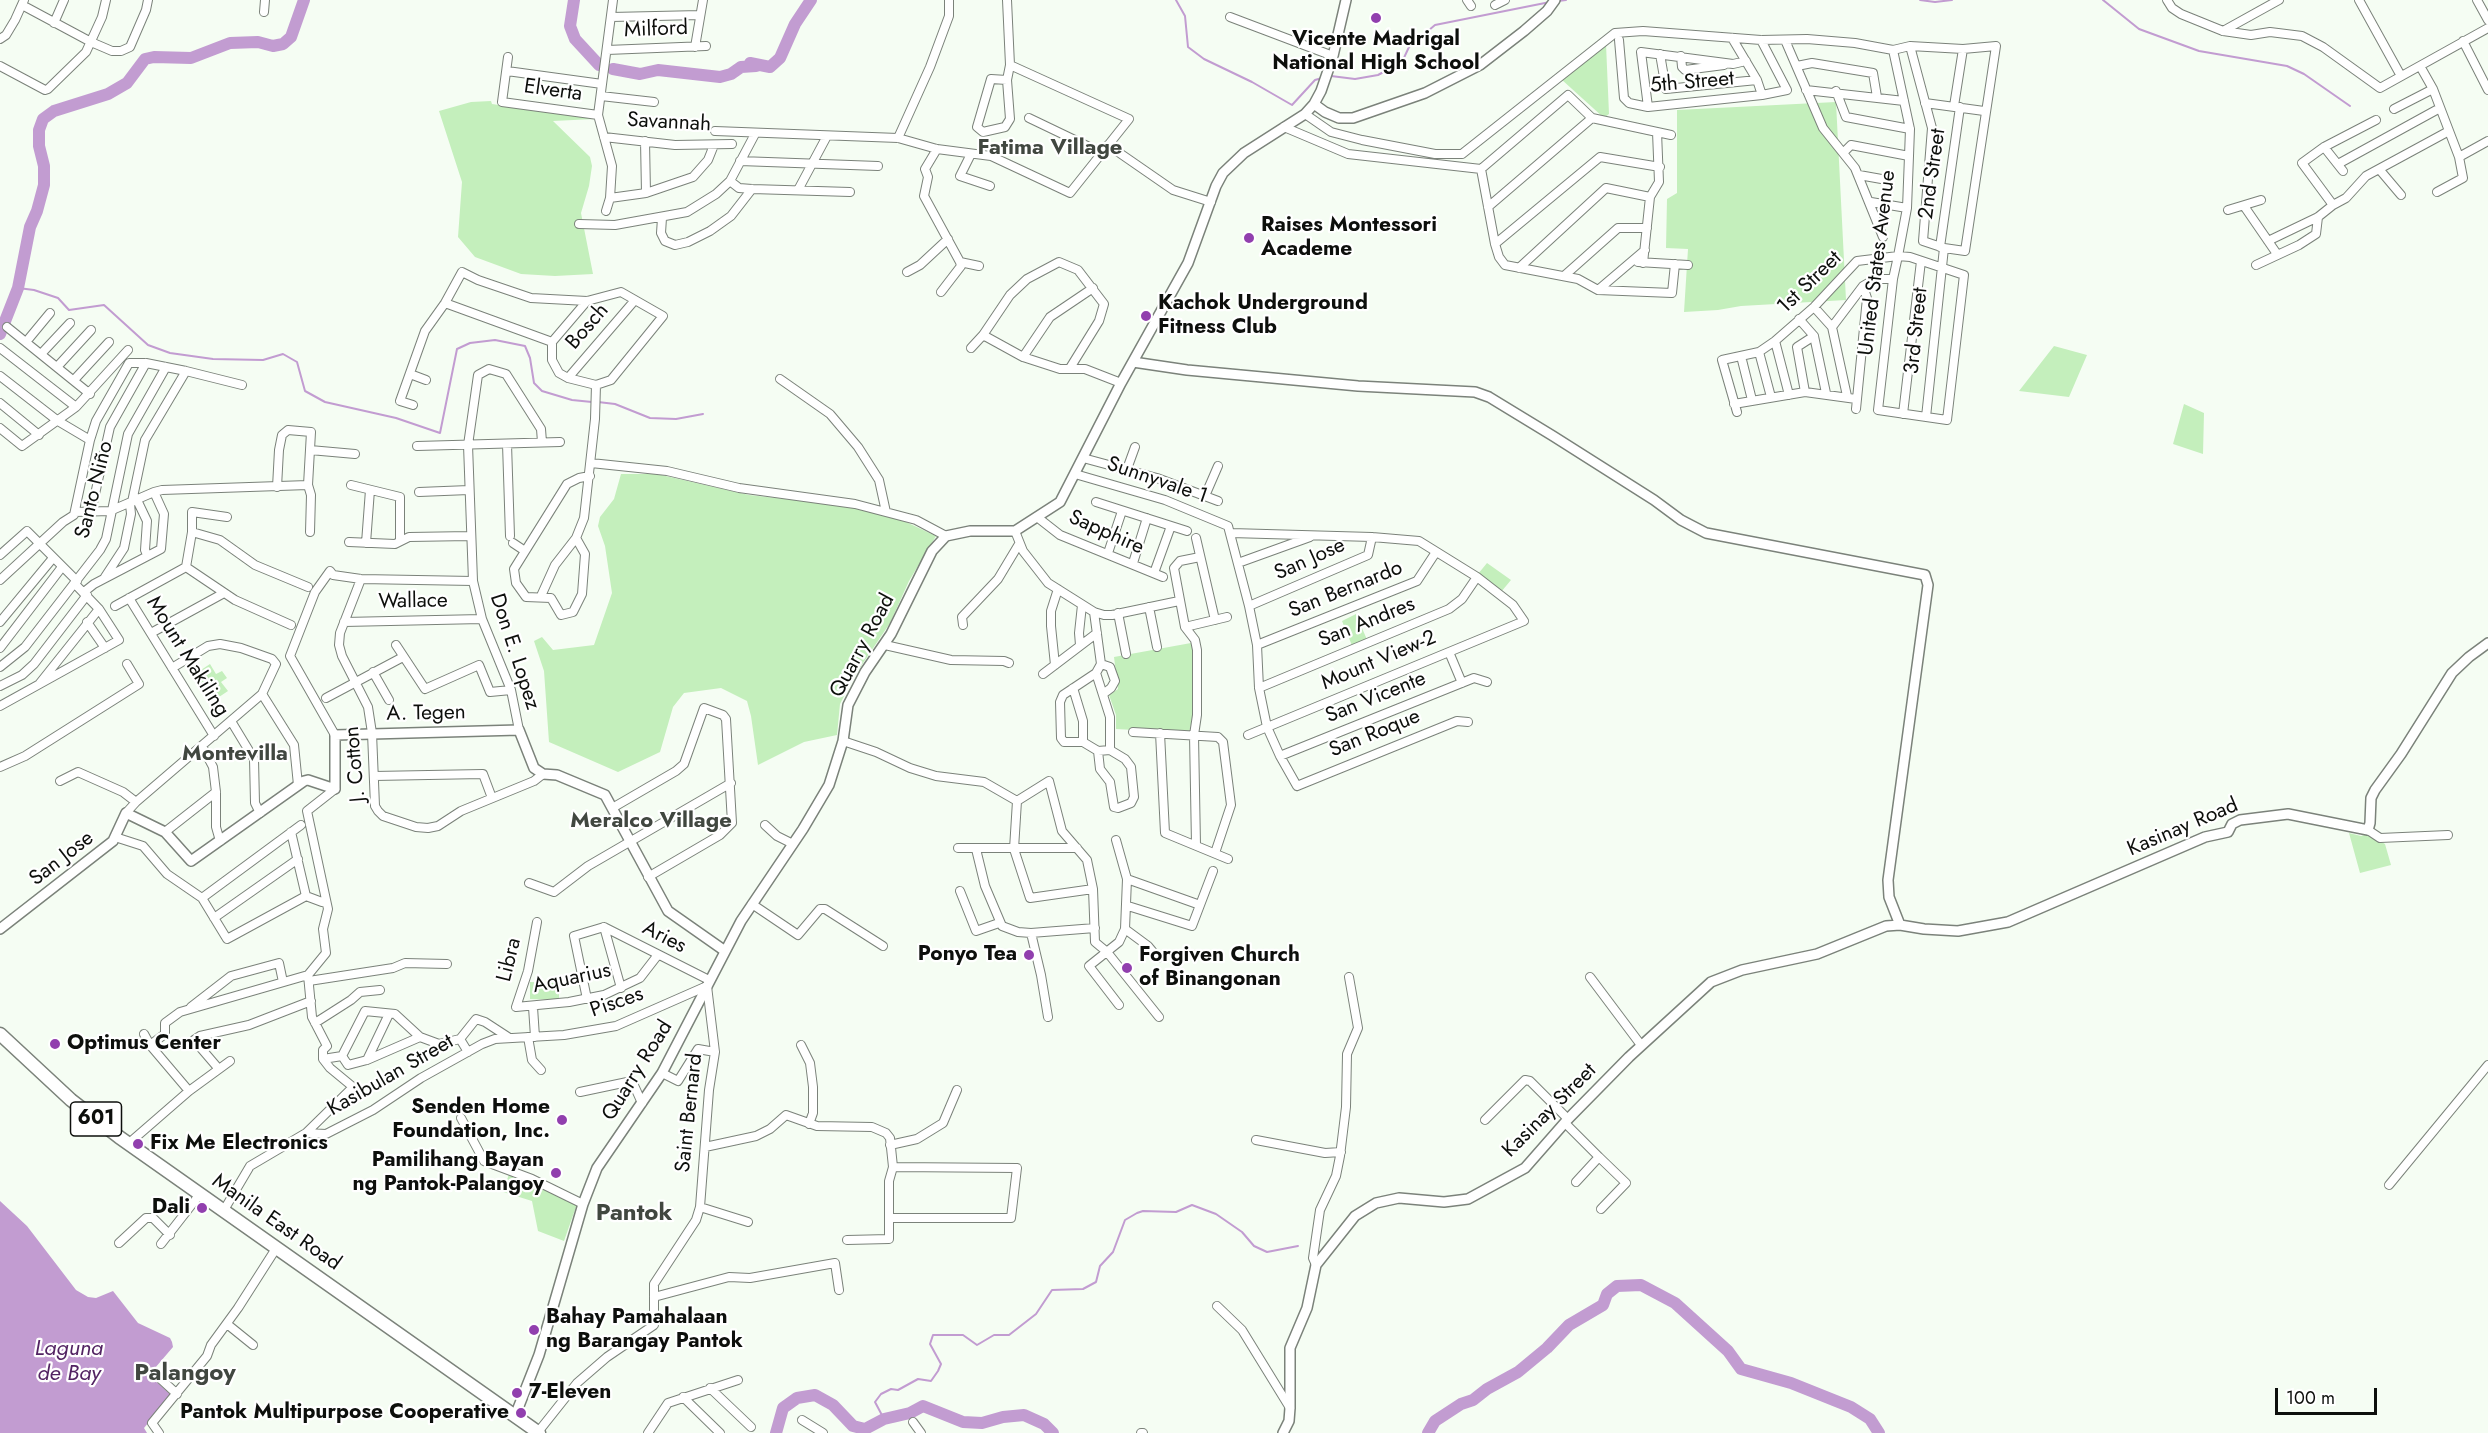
<!DOCTYPE html>
<html>
<head>
<meta charset="utf-8">
<style>
	body { margin:0 }
	#map { position:relative; width:2488px; height:1433px; overflow:hidden; background:#f5fdf3; font-family:Jost,sans-serif }
	canvas { display:block }
	.scale { position:absolute; left:2275px; top:1388px; width:102px; height:27px; box-sizing:border-box; border:3px solid #0d0f0c; border-top:0; padding-left:8px; font-size:18px; line-height:21px; white-space:nowrap; color:#0d0f0c; -webkit-text-stroke:4px #fff; paint-order:stroke }
</style>
</head>
<body>
<div id="map">
<canvas width="2488" height="1433"></canvas>
<div class="scale">100 m</div>
</div>
<script>
const context = document.querySelector('canvas').getContext('2d');
context.lineJoin = 'round';
function fill(path, color) { context.fillStyle = color; context.fill(path, 'evenodd'); }
const toPath = rows => new Path2D(rows.map(r => 'M' + r).join(''));
function stroke(path, color, width, dash) { context.strokeStyle = color; context.lineWidth = width; context.lineCap = dash ? 'butt' : 'round'; context.setLineDash(dash || []); context.stroke(path); }
function write(font, color, halo, rows, align = 'center') {
  context.font = font + ' Jost,sans-serif'; context.lineWidth = 4.5; context.setLineDash([]); context.textBaseline = 'middle'; context.strokeStyle = halo; context.fillStyle = color; for (const [text, x, y, turn = 0] of rows) {
    context.save(); context.translate(x, y); context.rotate((+turn || 0) * Math.PI / 180); context.textAlign = isNaN(turn) ? turn : align; if (halo) context.strokeText(text, 0, 0); context.fillText(text, 0, 0); context.restore();
  }
}
const green = toPath([
	[1606,44,1609,114,1604,118,1561,79],
	[491,101,492,104,594,119,553,121,590,157,592,166,589,186,581,213,593,274,555,276,521,274,475,257,458,237,462,182,439,111,471,102],
	[1836,102,1846,300,1741,306,1718,310,1684,312,1688,249,1666,248,1667,199,1677,193,1677,110],
	[2054,346,2087,355,2069,397,2019,391],
	[2184,404,2204,413,2203,454,2173,444],
	[621,474,657,474,749,495,857,507,906,522,936,536,909,581,890,623,853,678,840,704,837,735,804,742,758,765,751,716,747,701,721,688,684,693,673,707,660,752,618,772,549,742,544,671,534,641,542,637,553,650,594,645,612,593,605,546,598,526,600,517,614,499],
	[1487,563,1511,580,1501,592,1478,574],
	[1356,614,1368,642,1353,648,1342,621],
	[1191,643,1193,651,1193,715,1189,733,1116,729,1116,715,1109,695,1118,689,1114,657],
	[210,664,216,674,222,671,227,678,221,682,228,691,210,703,192,676],
	[2349,833,2361,836,2367,834,2385,844,2391,865,2360,873],
	[530,982,559,983,559,1000,530,999],
	[509,1174,577,1204,564,1241,538,1231,532,1201,503,1192]
]);
const water = toPath([
	[0,1201,27,1226,76,1290,88,1297,96,1298,113,1291,138,1323,170,1338,172,1342,173,1347,149,1375,171,1395,144,1428,147,1433,0,1433]
]);
const stream = toPath([
	[1176,0,1185,16,1188,47,1204,59,1252,82,1292,105,1315,80,1322,78],
	[1920,0,1935,2,1952,0],
	[2103,0,2139,29,2199,51,2287,66,2304,74,2350,106],
	[1558,1,1566,0],
	[1331,76,1355,79,1378,75,1402,62,1409,47,1435,25,1550,2],
	[18,288,34,290,58,298,69,310,104,305,148,345,170,353,213,359,263,360,283,354,297,362,305,391,325,402,396,418,440,433,457,349,470,343,495,340,525,346,530,358,534,383,542,391,572,400,592,402],
	[598,402,615,404,650,418,676,419,703,414],
	[884,1419,875,1402,881,1394,891,1389,898,1390,918,1379,931,1381,938,1371,941,1364,930,1344,933,1335,963,1335,977,1345,994,1335,1009,1335,1036,1314,1052,1290,1083,1289,1096,1282,1100,1266,1113,1252,1125,1220,1137,1213,1143,1211,1176,1212,1192,1205,1216,1214,1242,1232,1254,1246,1267,1252,1298,1246]
]);
const river = toPath([
	[574,0,570,26,575,39,599,65],
	[750,63,770,67,780,58,795,24,811,0],
	[613,69,640,74,658,70,720,77,731,74,741,67,756,66],
	[0,334,18,288,30,227,37,211,44,185,44,166,39,146,39,130,43,119,54,111,108,94,127,83,145,59,154,57,191,58,230,43,258,42,273,46,283,44,291,37,304,0],
	[776,1433,783,1408,797,1398,815,1395,833,1405,853,1426,865,1429,884,1419,910,1413,923,1406,963,1422,982,1423,1003,1417,1024,1415,1044,1424,1053,1433],
	[1428,1433,1435,1421,1461,1404,1473,1400,1487,1389,1518,1372,1547,1348,1569,1325,1603,1305,1607,1294,1617,1286,1641,1285,1675,1303,1728,1351,1741,1369,1791,1383,1851,1407,1870,1419,1879,1433]
]);
const minor = toPath([
	[1467,0,1471,6],
	[2167,0,2172,8,2181,14,2223,31,2251,35,2270,32,2302,36,2323,47,2380,88,2488,28],
	[2359,0,2401,76],
	[2477,0,2488,20],
	[22,5,91,42,112,51,121,51,130,47,146,10,148,0],
	[1495,5,1505,0],
	[264,12,265,0],
	[611,17,700,15],
	[1230,17,1333,56],
	[54,23,64,0],
	[2223,31,2279,0],
	[1732,38,1757,80,1762,95],
	[0,39,6,35,15,20,24,0],
	[1619,40,1624,98,1629,103,1648,107,1762,95,1787,90,1761,40],
	[1785,40,1823,128,1855,168,1883,237],
	[2463,41,2488,90],
	[695,47,703,0],
	[607,50,706,46],
	[1660,54,1666,89,1757,80],
	[1681,56,1682,67,1685,70,1724,65],
	[508,57,502,102,598,115],
	[0,66,45,90,48,89,86,52,102,17,106,0],
	[1797,66,1812,63,1873,73,1877,97],
	[2420,66,2433,89,2459,157,2463,178,2437,192],
	[507,71,602,84],
	[1007,80,991,79,977,127,983,132,1005,127,1010,119,1007,80,1010,65],
	[1806,90,1904,101],
	[1836,91,1846,117,1910,129],
	[601,96,654,102],
	[1925,103,1984,111],
	[1954,106,1963,49],
	[1648,107,1641,52,1733,64,1746,61],
	[2394,109,2433,89],
	[1305,114,1331,132,1362,140,1435,154,1462,154,1615,33,1643,31,1761,40,1807,39,1855,43,1893,50,1910,46,1963,49,1996,46,1965,251,1944,248,1923,241,1932,128,1910,46],
	[1029,118,1102,153],
	[2376,120,2324,147,2302,163,2333,205,2346,198,2366,176,2449,131],
	[1284,127,1348,154,1481,169,1568,95,1592,118,1671,135],
	[715,131,898,138,937,149,991,156,1070,193,1129,119,1010,65,1007,0],
	[604,137,675,145,732,144],
	[898,138,930,67,949,16,949,0],
	[645,141,646,193],
	[1108,145,1173,190,1211,202],
	[2324,147,2343,171],
	[937,149,925,169,928,177,924,196,960,262,979,266],
	[1843,153,1851,145,1909,156],
	[971,154,960,176,990,186],
	[2459,157,2488,141],
	[740,161,878,166],
	[2338,164,2440,108],
	[1481,169,1495,244,1499,257,1505,265,1578,279,1598,290,1672,293,1675,264],
	[2379,169,2401,195],
	[1859,175,1887,180],
	[730,181,739,188,752,189,850,192],
	[798,190,827,136],
	[610,198,646,193,693,177,708,160,714,145],
	[1871,202,1907,208],
	[2244,206,2277,254],
	[1488,207,1592,118],
	[2228,210,2261,200],
	[606,211,610,198,612,166,598,115,613,0],
	[662,218,661,233,665,241,675,245,688,242,710,231,731,216,752,189],
	[579,224,615,225,687,212,716,194,730,181,755,134],
	[2268,241,2318,217,2333,205],
	[1495,244,1600,157,1660,167],
	[1940,247,1960,107],
	[1638,262,1688,265],
	[1643,263,1650,197,1659,182,1657,132],
	[2256,265,2299,245,2316,234,2318,217],
	[1519,268,1606,188,1650,197],
	[907,272,920,265,948,239],
	[1564,276,1618,228,1647,228],
	[1598,290,1645,250],
	[941,292,961,266,960,262],
	[587,301,552,342,552,360,559,373,568,378,596,385],
	[445,303,552,342],
	[1814,307,1832,327,1847,396],
	[1799,319,1814,336,1826,393],
	[7,327,90,394],
	[1832,327,1863,286,1875,279,1893,279],
	[983,335,1023,357,1060,369,1085,369,1121,383],
	[1775,341,1789,395],
	[26,342,50,313],
	[0,348,76,407],
	[971,348,983,335,1010,295,1027,279,1059,262,1078,270,1104,304,1099,321,1070,368],
	[1759,352,1771,397],
	[41,354,70,323],
	[1741,356,1752,400],
	[1023,357,1050,317,1093,288],
	[57,367,91,330],
	[410,374,426,380],
	[0,376,58,421,90,440],
	[568,378,635,300],
	[780,379,830,414,858,447,879,480,886,512],
	[74,380,109,342],
	[1805,392,1797,347,1814,336],
	[0,403,39,435],
	[1734,404,1805,392,1856,399],
	[413,405,400,401,425,331,445,303,462,272,478,280,531,298,587,301,621,292,663,316,611,380,596,385],
	[1856,409,1867,298,1863,286],
	[1737,412,1722,360,1759,352,1775,341,1814,307,1857,261,1898,256,1910,257,1964,275,1947,420,1878,410,1893,279,1898,256,1907,208,1909,156,1910,129,1893,50],
	[1903,414,1921,261],
	[1926,417,1944,248],
	[0,428,22,446,76,407,128,350],
	[507,444,510,536],
	[417,446,560,442],
	[310,450,355,454],
	[1083,458,1157,478,1218,501],
	[591,463,667,471,739,488,855,504,916,520,946,536],
	[1127,469,1135,447],
	[1075,474,1165,500,1228,526,1249,606,1257,645,1259,688,1267,727,1280,756,1297,786,1457,721,1468,722],
	[351,485,400,497,400,541],
	[277,487,279,450,282,435,288,430,311,432,308,485,311,495,310,532],
	[419,492,469,490],
	[1205,496,1218,466],
	[137,500,147,521,145,550,147,555],
	[132,502,145,440,186,371],
	[1096,502,1187,531],
	[75,512,110,511,154,492,162,490,308,485],
	[91,512,110,427,146,363],
	[1037,517,1060,535,1163,577],
	[1015,531,1023,551,1048,583,1094,612,1104,615,1112,615,1179,601],
	[192,532,220,540,255,565,308,587],
	[1231,533,1372,537,1419,541,1477,577,1513,605,1524,621,1248,735],
	[576,538,585,554,582,594,573,612,561,615,551,598,526,597,516,583,514,569,567,484,579,478,590,476],
	[1196,538,1215,620],
	[349,542,395,544,409,537,470,536],
	[366,543,370,490],
	[513,543,525,551],
	[1108,553,1122,511],
	[0,555,27,531,77,581],
	[1133,563,1147,518],
	[1238,563,1310,537],
	[186,567,235,600,291,625],
	[1154,573,1171,526],
	[105,577,124,548,131,514,130,504],
	[361,579,340,633,339,645,342,656,368,707,372,733,375,806,378,811,383,816,416,827,428,828,438,826,461,811,534,781,543,774],
	[0,580,63,522,74,515,90,440,96,421,129,363,146,363,186,371,242,385],
	[84,592,94,584,161,549,164,514,154,492],
	[541,596,555,565,576,538,584,518,595,419,596,385],
	[129,598,214,736],
	[115,606,186,567,192,532,192,512,227,517],
	[1249,606,1368,555,1372,537],
	[1149,607,1157,647],
	[1094,612,1101,664,1096,673,1063,695,1060,702,1061,738,1064,742,1083,742,1098,751,1110,750,1125,759,1131,767,1134,797,1131,803,1118,808,1114,807,1110,782,1100,769,1098,751],
	[1118,613,1126,654],
	[0,622,53,558],
	[87,622,105,648],
	[344,622,482,619],
	[963,625,962,617,998,579,1019,544],
	[1185,627,1227,617],
	[151,633,224,593],
	[396,645,425,689,479,665,490,692,511,690],
	[885,645,951,660,1004,661,1009,663],
	[1080,645,1079,633,1082,605],
	[1257,645,1417,581,1436,552],
	[0,648,62,567],
	[1449,652,1462,683],
	[1101,664,1110,667,1115,681,1111,688,1103,694],
	[1055,665,1051,626,1051,611,1058,589],
	[0,667,25,647,100,550,106,539,128,434,166,367],
	[373,672,389,700],
	[1096,673,1110,717,1110,750],
	[1043,674,1097,633],
	[40,683,99,609],
	[0,686,22,675,34,664,87,595],
	[1073,688,1083,721,1083,742],
	[1259,688,1449,609,1462,599,1477,577],
	[262,694,294,745,298,785],
	[326,698,403,657],
	[0,706,119,640,99,609,75,584],
	[231,721,254,759,255,803,260,813],
	[519,730,511,690,482,619,473,581,468,445,478,375,489,369,506,374,541,429,542,442],
	[1133,732,1218,737,1223,742,1231,805,1215,853],
	[1160,733,1165,833,1228,859],
	[335,735,290,656,315,592,330,571,333,575,361,579,473,581],
	[843,741,876,752,910,768,936,776,984,782,1017,801,1049,781,1062,831,1087,860,1093,889,1095,942,1107,952,1159,1017],
	[202,746,213,767,216,792,216,827,220,841],
	[1280,756,1474,678,1487,682],
	[0,767,25,756,139,684,127,664],
	[374,776,483,774,492,798],
	[60,781,78,772,123,792,136,802],
	[1017,801,1014,849,1030,898,1093,889],
	[614,807,676,771,684,764,704,708,723,715,726,719,732,823,720,835,648,877],
	[126,813,136,802,262,694,276,664,272,659,241,648,220,644,208,646,172,668],
	[765,825,777,836,793,844],
	[2368,830,2380,838,2448,835],
	[165,832,216,792],
	[291,832,306,896],
	[115,837,143,846,167,874,202,898,227,939,306,896,322,902],
	[1116,840,1127,879,1125,929,1119,942,1089,966,1119,1005],
	[1196,845,1194,735,1197,715,1197,650,1195,640,1185,627,1174,568,1180,561,1200,557],
	[958,848,1077,848],
	[976,849,985,886,1002,926,1018,932,1031,933,1095,928],
	[1127,879,1200,905],
	[529,883,554,892,588,866,731,783],
	[960,891,976,931,999,923],
	[202,898,301,825],
	[752,904,798,935,820,909,825,909,883,946],
	[1128,906,1192,926,1213,871],
	[214,918,298,859],
	[537,922,528,971,516,1007,569,1002,604,995,640,978,657,956],
	[604,927,709,980],
	[604,927,621,988],
	[1125,929,1148,946,1158,958],
	[1031,933,1041,975,1048,1017],
	[1590,977,1641,1045],
	[309,981,393,968,405,963,447,964],
	[587,999,574,936,604,927],
	[191,1007,231,976,279,963,283,982],
	[533,1007,535,1037],
	[315,1023,351,1000,360,992,380,990],
	[144,1034,150,1045,189,1091],
	[528,1037,532,1060,541,1070],
	[150,1045,165,1034,165,1023,180,1012,308,975],
	[801,1045,810,1063,813,1087,813,1113,809,1124],
	[468,1052,460,1039,476,1019,485,1022,508,1037],
	[342,1056,365,1011,395,1014,420,1037,439,1044,460,1039],
	[342,1056,348,1065,367,1060,420,1037],
	[323,1059,342,1056],
	[367,1060,389,1014],
	[218,1068,194,1040,200,1036,249,1025,311,1001],
	[662,1073,678,1081,698,1049,715,1052],
	[580,1092,632,1081,642,1103],
	[461,1118,484,1161,532,1179,583,1204],
	[1485,1120,1525,1080,1530,1081,1568,1119],
	[1565,1123,1599,1157,1576,1182],
	[306,1133,353,1087,330,1068,323,1059,323,1050,327,1046,312,1017,308,975,326,953,323,929,328,909,307,811,335,789],
	[1256,1140,1325,1153,1341,1152],
	[128,1144,189,1091,230,1061],
	[890,1145,917,1139,943,1123,957,1090],
	[705,1147,756,1136,770,1129,786,1115,817,1126,872,1127,886,1133,890,1138,893,1167,889,1181,889,1239,847,1240],
	[1599,1157,1626,1183,1601,1209],
	[2389,1185,2488,1065],
	[700,1207,748,1222],
	[224,1210,250,1166,306,1133,326,1134,373,1110,421,1078,482,1044,495,1039,564,1035,616,1026,707,986,715,1052,709,1090,700,1207,696,1220,654,1284,654,1325,607,1357,577,1383,538,1432],
	[890,1218,1011,1218,1017,1168,893,1167],
	[119,1243,146,1218,153,1218,170,1235],
	[161,1244,200,1194],
	[1316,1265,1313,1258,1320,1210,1336,1176,1340,1156,1346,1107,1347,1054,1358,1028,1349,977],
	[654,1297,729,1277,750,1278,835,1263,839,1290],
	[1217,1306,1242,1330,1290,1408],
	[227,1324,253,1345],
	[153,1372,177,1394],
	[710,1388,751,1427],
	[683,1397,720,1433],
	[802,1420,823,1433],
	[913,1422,921,1433],
	[159,1433,152,1423,207,1356,211,1345,238,1308,277,1247],
	[648,1433,668,1403,738,1380],
	[1141,1433,1143,1433]
]);
const tertiary = toPath([
	[1314,104,1325,112,1339,118,1353,118,1425,93,1480,65,1524,31,1547,11,1555,0],
	[1133,362,1187,370,1358,386,1475,392,1489,397,1553,436,1654,500,1681,520,1706,533,1925,575,1928,585,1888,880,1889,897,1900,925],
	[0,929,113,841,126,813,165,832,191,861,304,781,308,780,335,789,335,735,519,730,534,768,543,774,557,775,605,795,668,911,725,951],
	[515,1416,539,1355,583,1204,597,1168,662,1073,741,921,803,829,829,785,843,741,848,705,865,672,891,634,932,551,946,536,970,531,1015,531,1060,502,1121,383,1188,263,1216,186,1223,173,1244,153,1305,114,1314,104,1321,91,1333,56,1346,0],
	[1283,1433,1289,1421,1290,1408,1290,1348,1307,1308,1316,1265,1355,1216,1376,1203,1399,1198,1444,1202,1468,1199,1525,1168,1568,1119,1629,1057,1711,982,1742,970,1817,954,1886,926,1900,925,1924,929,1958,931,2008,922,2205,837,2228,832,2232,824,2240,820,2288,814,2368,830,2370,823,2371,798,2375,790,2401,754,2452,673,2469,657,2488,643]
]);
const primary = toPath([
	[0,1034,71,1100,119,1137,539,1433]
]);
const markers = [
	[1376,18,6,"#913fae"],
	[1249,238,6,"#913fae"],
	[1146,316,6,"#913fae"],
	[1029,955,6,"#913fae"],
	[1127,968,6,"#913fae"],
	[55,1044,6,"#913fae"],
	[562,1120,6,"#913fae"],
	[138,1144,6,"#913fae"],
	[556,1173,6,"#913fae"],
	[202,1208,6,"#913fae"],
	[534,1330,6,"#913fae"],
	[517,1393,6,"#913fae"],
	[521,1413,6,"#913fae"]
];
const shields = [
	[96,1119,51]
];
const shieldNames = [
	["601",96,1119]
];
const streetNames = [
	["Milford",656,30,-2],
	["5th Street",1692,83,-5],
	["Elverta",553,91,8],
	["Savannah",669,123,3],
	["2nd Street",1933,174,-82],
	["United States Avenue",1878,263,-83],
	["1st Street",1810,283,-44],
	["Bosch",588,327,-49],
	["3rd Street",1917,331,-84],
	["Sunnyvale 1",1157,481,19],
	["Santo Niño",95,490,-76],
	["Sapphire",1106,533,24],
	["San Jose",1310,560,-24],
	["San Bernardo",1346,590,-22],
	["Wallace",413,602,-1],
	["San Andres",1367,623,-22],
	["Quarry Road",863,646,-62],
	["Don E. Lopez",514,652,72],
	["Mount Makiling",187,657,58],
	["Mount View-2",1379,661,-23],
	["San Vicente",1376,698,-22],
	["A. Tegen",426,714,-1],
	["San Roque",1375,734,-22],
	["J. Cotton",356,764,-95],
	["Kasinay Road",2183,828,-23],
	["San Jose",62,859,-38],
	["Aries",664,938,27],
	["Libra",510,960,-76],
	["Aquarius",572,979,-12],
	["Pisces",617,1003,-19],
	["Quarry Road",638,1071,-58],
	["Kasibulan Street",391,1076,-30],
	["Kasinay Street",1550,1111,-45],
	["Saint Bernard",690,1113,-84],
	["Manila East Road",276,1223,35]
];
const poiNames = [
	["Vicente Madrigal",1376,40,"center"],
	["National High School",1376,64,"center"],
	["Raises Montessori",1261,226],
	["Academe",1261,250],
	["Kachok Underground",1158,304],
	["Fitness Club",1158,328],
	["Ponyo Tea",1017,955,"right"],
	["Forgiven Church",1139,956],
	["of Binangonan",1139,980],
	["Optimus Center",67,1044],
	["Senden Home",550,1108,"right"],
	["Foundation, Inc.",550,1132,"right"],
	["Fix Me Electronics",150,1144],
	["Pamilihang Bayan",544,1161,"right"],
	["ng Pantok-Palangoy",544,1185,"right"],
	["Dali",190,1208,"right"],
	["Bahay Pamahalaan",546,1318],
	["ng Barangay Pantok",546,1342],
	["7-Eleven",529,1393],
	["Pantok Multipurpose Cooperative",509,1413,"right"]
];
const neighbourhoodNames = [
	["Fatima Village",1050,149],
	["Montevilla",235,755],
	["Meralco Village",651,822]
];
const waterNames = [
	["Laguna",69,1350],
	["de Bay",69,1375]
];
const quarterNames = [
	["Pantok",634,1214],
	["Palangoy",185,1374]
];
fill(green, '#c4efbc');
fill(water, '#c29cd1');
stroke(stream, '#c29cd1', 2);
stroke(river, '#c29cd1', 12);
stroke(minor, '#7b827a', 10);
stroke(tertiary, '#7b827a', 12);
stroke(primary, '#7b827a', 15);
stroke(minor, '#fff', 8);
stroke(tertiary, '#fff', 9);
stroke(primary, '#fff', 12);
for (const [x, y, r, color] of markers) { const dot = new Path2D(); dot.arc(x, y, r, 0, 2 * Math.PI); context.fillStyle = color; context.fill(dot); stroke(dot, '#fff', 2); }
for (const [x, y, w] of shields) { const box = new Path2D(); box.roundRect(x - w / 2, y - 17, w, 34, 4.5); context.fillStyle = '#fff'; context.fill(box); stroke(box, '#0d0f0c', 1.5); }
write('bold 20px', '#0d0f0c', null, shieldNames);
write('21px', '#0d0f0c', '#fff', streetNames);
write('bold 21px', '#0d0f0c', '#fff', poiNames, 'left');
write('bold 22px', '#414740', '#fff', neighbourhoodNames);
write('italic 22px', '#522362', '#fff', waterNames);
write('bold 24px', '#414740', '#fff', quarterNames);
</script>
</body>
</html>
